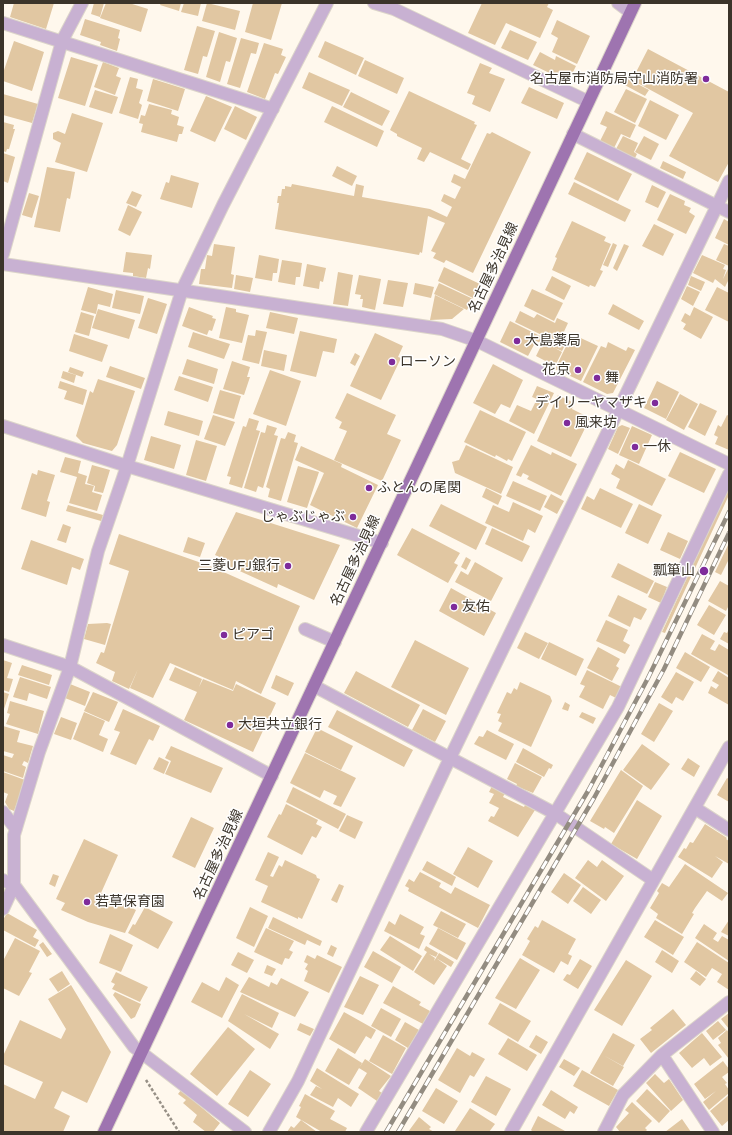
<!DOCTYPE html>
<html>
<head>
<meta charset="utf-8">
<style>
	body { margin:0 }
	#map { position:relative; width:732px; height:1135px; overflow:hidden; background:#fff8ed; font-family:"Varela Round",sans-serif }
	canvas { display:block }
	.frame { position:absolute; inset:0; border:4px solid #3b342a; pointer-events:none }
</style>
</head>
<body>
<div id="map">
<canvas width="732" height="1135"></canvas>
<div class="frame"></div>
</div>
<script>
const context = document.querySelector('canvas').getContext('2d');
context.lineJoin = 'round';
function fill(path, color) { context.fillStyle = color; context.fill(path, 'evenodd'); }
const toPath = rows => new Path2D(rows.map(r => 'M' + r).join(''));
function stroke(path, color, width, dash) { context.strokeStyle = color; context.lineWidth = width; context.lineCap = dash ? 'butt' : 'round'; context.setLineDash(dash || []); context.stroke(path); }
function write(font, color, halo, rows, align = 'center') {
  context.font = font + ' "Varela Round","Noto Sans JP",sans-serif'; context.lineWidth = 3; context.setLineDash([]); context.textBaseline = 'middle'; context.strokeStyle = halo; context.fillStyle = color; for (const [text, x, y, turn = 0] of rows) {
    context.save(); context.translate(x, y); context.rotate((+turn || 0) * Math.PI / 180); context.textAlign = isNaN(turn) ? turn : align; if (halo) context.strokeText(text, 0, 0); context.fillText(text, 0, 0); context.restore();
  }
}
const building = toPath([
	[14,3,54,3,46,29,10,17],
	[94,3,104,3,100,17,91,14],
	[106,3,129,3,148,9,141,32,100,18],
	[161,3,181,3,179,11,160,5],
	[184,3,201,3,198,16,181,12],
	[207,3,240,11,235,30,202,21],
	[253,3,282,3,271,40,245,32],
	[482,3,549,3,547,7,553,10,540,38,506,23,495,45,468,33],
	[85,19,120,30,118,38,120,39,117,51,100,45,101,42,80,35],
	[557,20,590,36,577,64,552,52,558,38,551,34],
	[197,26,215,31,207,57,203,56,198,74,184,70],
	[510,30,537,42,528,60,501,48],
	[219,32,237,38,230,62,226,61,220,82,206,77],
	[241,38,259,43,256,54,251,53,240,88,227,84],
	[14,41,44,52,32,91,3,81,3,73],
	[325,41,364,58,356,75,318,57],
	[264,43,283,49,281,55,286,57,278,74,275,73,265,99,247,92],
	[648,49,729,92,729,162,718,182,669,156,693,113,632,80],
	[540,52,555,60,556,56,576,66,568,82,533,65],
	[71,57,98,65,85,106,58,98],
	[365,60,404,78,397,94,358,76],
	[103,62,119,68,116,76,121,78,115,95,94,87],
	[480,63,492,68,489,73,505,79,490,112,472,104,475,96,467,93],
	[309,72,350,90,342,106,302,88],
	[130,77,138,79,136,88,143,90,139,103,142,105,138,119,119,113],
	[624,77,649,90,645,96,621,83],
	[153,79,185,89,178,111,147,101],
	[529,87,564,103,557,119,521,103],
	[626,89,647,99,635,123,614,112],
	[95,90,118,97,112,114,89,107],
	[409,91,475,122,474,124,477,125,461,159,471,164,468,170,430,152,424,162,417,159,422,148,397,136,397,134,390,130],
	[351,92,390,111,382,126,343,107],
	[3,94,38,104,32,123,3,115],
	[206,96,232,107,215,142,190,131],
	[650,100,679,115,666,140,638,126],
	[149,104,172,110,171,114,179,117,177,125,184,127,182,134,179,134,177,142,141,132,143,124,139,123,141,115,145,116],
	[235,106,257,117,246,140,224,129],
	[332,106,384,131,377,147,324,122],
	[606,111,636,125,630,138,621,134,614,148,600,141,607,127,600,124],
	[72,113,103,123,87,172,55,162,61,143,53,139,53,133,58,131,65,134],
	[3,122,14,125,13,129,15,129,9,149,7,149,6,152,3,151],
	[492,132,531,152,473,273,446,260,444,263,433,258,436,253,431,251,445,223,428,216,422,253,420,252,419,255,275,229,279,203,277,203,278,196,281,196,282,189,285,189,285,186,291,187,292,184,354,196,356,184,364,186,362,197,430,209,447,217,452,207,441,201,444,194,455,199,461,187,451,182,454,174,465,179,487,133,490,134],
	[623,136,638,143,634,152,637,154,635,158,616,149],
	[644,136,659,144,651,160,635,152],
	[587,152,632,174,618,201,574,179],
	[3,153,15,157,8,183,3,181],
	[663,161,686,172,683,179,660,168],
	[337,166,357,176,352,186,332,176],
	[47,167,75,172,70,199,67,198,60,232,34,227],
	[171,175,199,183,192,208,160,199,166,182,169,183],
	[574,182,631,210,625,222,568,194],
	[652,185,666,192,658,208,645,202],
	[132,191,142,195,136,207,126,203],
	[29,193,39,196,32,218,22,215],
	[670,194,685,201,684,205,691,208,689,212,695,216,686,234,657,220],
	[128,205,142,212,130,236,118,230],
	[724,219,729,222,729,245,715,238],
	[572,221,606,237,604,241,611,244,600,270,603,271,595,287,590,285,589,287,552,270,557,258,555,257],
	[654,224,674,234,663,256,642,246],
	[613,243,617,245,608,267,603,265],
	[214,244,235,247,231,274,234,275,232,288,199,284,201,269,205,269,207,255,212,256],
	[624,244,629,246,617,271,613,268],
	[724,244,729,246,729,266,716,260],
	[126,252,152,255,150,269,148,268,146,278,133,276,133,273,123,272],
	[259,255,279,259,277,273,273,273,272,281,255,278],
	[702,255,725,265,723,269,726,270,723,279,729,267,729,279,725,287,715,279,713,283,693,273],
	[282,260,302,263,300,277,296,277,295,285,278,282],
	[307,264,326,268,323,282,320,281,319,289,303,286],
	[444,267,480,284,473,298,438,281],
	[338,272,353,275,348,306,333,304],
	[236,275,253,278,250,292,234,289],
	[359,275,381,279,375,310,362,307,363,299,360,299,361,295,355,294],
	[552,276,571,286,564,300,545,290],
	[691,276,705,282,701,291,688,285],
	[388,280,408,283,403,307,383,304],
	[415,283,434,287,431,298,413,294],
	[439,283,473,299,467,310,434,294],
	[687,286,700,292,693,306,681,299],
	[88,287,113,294,110,307,98,304,96,314,81,310],
	[717,287,729,293,729,322,705,310],
	[532,289,563,303,554,321,524,306],
	[116,290,144,296,140,314,112,308],
	[435,295,464,309,452,319,430,320],
	[148,298,167,304,157,334,138,328],
	[613,304,644,321,639,330,608,314],
	[189,307,213,316,212,318,216,319,212,331,209,330,207,335,182,326],
	[226,307,236,309,236,312,249,315,242,343,219,338],
	[694,307,713,317,701,339,683,329,686,324,681,321,685,313,690,316],
	[98,309,135,320,129,339,92,328],
	[520,311,534,318,537,314,555,323,557,318,568,323,561,338,567,341,562,351,555,348,562,352,555,366,536,356,543,342,548,344,550,339,515,322],
	[81,312,94,316,89,336,75,332],
	[270,312,298,318,294,334,266,328],
	[510,321,544,338,541,343,536,341,528,356,500,342],
	[256,330,267,332,259,364,242,360,248,335,255,336],
	[300,331,337,339,334,353,323,351,316,377,290,371],
	[193,332,230,344,224,359,188,347],
	[375,333,403,346,398,357,401,358,381,400,350,386],
	[74,334,108,345,102,362,69,351],
	[572,334,598,346,581,381,555,369],
	[608,342,626,351,628,347,635,350,613,393,607,394,583,382,601,346,606,348],
	[264,350,287,355,284,371,261,366],
	[355,353,360,356,355,366,350,363],
	[187,359,218,369,214,384,182,374],
	[232,361,250,367,247,377,250,377,244,395,223,389],
	[493,364,523,380,510,408,501,404,495,414,473,403],
	[110,366,145,378,141,389,106,377],
	[70,367,84,372,82,377,68,372],
	[270,370,301,381,286,426,253,414],
	[63,371,76,375,74,383,61,378],
	[179,376,213,387,208,402,174,390],
	[98,379,135,391,117,445,112,451,83,443,76,436,90,391,93,393],
	[60,381,87,390,83,405,64,399,67,391,58,388],
	[657,381,679,392,666,419,644,408],
	[537,386,554,393,534,434,509,421,517,405,531,411,537,399,532,397],
	[220,390,241,396,234,419,213,413],
	[347,393,396,415,387,434,401,440,382,481,334,460,347,431,339,428,342,422,335,418],
	[680,394,698,404,684,430,666,420],
	[558,395,574,403,572,409,590,418,571,457,537,441],
	[700,403,717,411,705,436,688,427],
	[480,410,526,432,512,461,508,459,507,461,496,455,495,457,464,442],
	[168,411,203,421,199,436,164,425],
	[213,415,235,422,225,446,204,439],
	[727,415,729,416,729,450,715,444,718,437,714,435,718,425,721,427],
	[249,418,259,421,256,430,260,431,242,488,229,484,231,477,227,476,243,426,246,427],
	[267,425,277,428,274,435,278,436,263,488,258,486,256,492,244,488,261,432,265,433],
	[622,425,630,428,618,454,608,449,618,427],
	[632,426,652,435,639,464,619,455],
	[288,432,296,435,294,442,298,443,281,501,268,497,270,489,266,487,281,438,285,439],
	[151,436,181,445,174,469,144,460],
	[196,440,217,446,206,481,186,475],
	[466,445,513,467,501,494,455,473,452,462,459,460],
	[531,445,551,455,552,452,577,464,561,496,527,479,529,476,523,473,521,477,516,475],
	[301,446,342,464,341,467,378,485,357,528,310,505,324,473,295,460],
	[680,452,716,469,704,493,668,476],
	[65,457,81,461,78,473,87,476,85,484,94,486,92,492,102,495,97,511,69,503,77,477,60,472],
	[628,460,666,479,652,506,616,488,620,479,611,474,616,464,624,469],
	[92,465,110,470,103,493,94,491,95,486,87,483],
	[298,466,319,472,307,508,287,502],
	[38,470,55,475,47,501,50,502,46,517,21,509,32,473,37,475],
	[513,481,547,496,540,511,506,496],
	[729,487,729,495,665,633,662,632],
	[486,488,502,496,498,505,482,497],
	[600,488,633,504,621,528,581,509,587,496,594,500],
	[551,494,564,501,557,514,544,507],
	[513,502,543,516,535,533,528,529,523,541,485,523,493,505,509,512],
	[441,504,487,527,476,550,429,526],
	[639,504,662,515,648,544,625,533],
	[68,505,103,515,101,521,66,511],
	[236,512,340,545,314,600,278,584,277,588,222,563,224,559,215,555],
	[63,524,71,527,66,543,57,540],
	[412,528,460,553,454,563,458,565,448,583,397,555],
	[492,528,530,546,522,562,485,544],
	[668,532,688,541,680,559,660,550],
	[119,534,210,566,300,606,261,694,236,681,233,690,170,663,153,698,130,688,138,669,129,689,112,681,115,672,96,663,101,652,104,653,129,571,109,564],
	[188,537,205,543,200,557,183,552],
	[31,540,84,559,80,570,72,567,67,585,21,569],
	[729,543,729,559,721,575,715,572],
	[466,557,471,560,466,570,461,567],
	[475,562,503,578,491,601,455,582,461,571,468,575],
	[618,563,654,581,647,594,611,577],
	[720,581,729,586,729,605,726,611,708,601],
	[655,582,667,587,661,603,648,597],
	[451,588,496,613,484,636,439,611],
	[618,595,647,609,641,620,634,617,630,627,608,616],
	[709,605,726,615,714,635,697,625],
	[606,620,628,630,623,641,630,645,625,654,596,641],
	[107,623,111,624,105,645,84,639,88,624],
	[729,629,729,644,720,639,724,632,727,633],
	[525,632,548,643,539,659,517,648],
	[702,634,715,641,710,649,715,651,719,644,729,650,728,675,691,654],
	[415,640,469,668,446,715,391,687],
	[549,642,584,659,576,676,541,659],
	[598,647,620,659,616,666,619,668,612,681,587,668],
	[685,652,710,667,701,682,676,668],
	[3,660,12,663,7,678,13,679,9,692,3,690],
	[22,665,52,675,49,685,18,675],
	[175,667,202,679,199,687,203,679,233,691,236,684,276,703,253,752,184,720,197,692,169,680],
	[587,670,622,687,616,698,610,695,603,709,579,697,585,686,580,684],
	[356,671,420,705,408,727,344,693],
	[718,671,729,678,729,705,708,693,711,686,716,689,719,685,712,681],
	[676,672,694,682,683,701,676,697,672,704,661,697],
	[276,675,294,683,288,696,271,688],
	[20,677,51,687,47,699,29,693,27,701,13,697],
	[520,682,550,696,552,701,531,747,498,731,502,723,498,721,501,714,497,713,507,692,511,694,514,688,517,690],
	[70,684,90,692,85,706,65,698],
	[3,692,9,694,3,712],
	[93,692,118,702,109,722,84,711],
	[10,701,44,711,38,734,6,724,10,714,7,713],
	[565,702,570,705,568,711,562,709],
	[659,703,673,711,654,742,641,734],
	[123,709,160,726,153,741,149,739,136,765,110,754,120,732,114,730],
	[423,709,446,721,435,742,412,730],
	[337,710,413,750,404,767,328,727],
	[84,712,105,721,99,735,108,739,103,752,73,739],
	[582,712,596,718,593,724,579,717],
	[61,717,77,723,71,740,54,734],
	[3,726,20,731,17,742,33,746,28,763,24,761,22,765,26,767,23,778,3,771,3,755,12,758,14,754,3,751],
	[317,728,353,746,341,770,305,752],
	[487,730,514,744,506,760,474,744,479,736,483,737],
	[642,744,670,764,651,790,623,770],
	[171,746,223,768,211,793,165,774,171,761,165,758],
	[523,748,553,765,551,769,549,768,544,777,516,762],
	[305,753,356,778,341,807,333,804,337,796,324,790,320,798,290,783],
	[159,757,169,762,164,774,153,769],
	[688,758,700,766,694,777,681,769],
	[515,763,542,777,533,793,516,786,517,784,507,779],
	[621,770,643,786,614,833,605,827,604,829,590,821],
	[3,772,25,780,14,811,9,809,5,802,8,794,3,792],
	[727,778,729,779,729,802,717,795],
	[492,786,505,793,503,797,524,807,525,805,535,810,518,837,488,821,491,816,494,817,499,808,489,803,494,794,489,792],
	[293,787,346,814,338,829,286,802],
	[637,800,662,816,637,859,611,844],
	[286,804,318,820,316,824,322,827,316,838,312,836,302,855,267,837,279,814,281,815],
	[347,815,363,822,355,839,339,831],
	[191,817,214,828,195,868,172,857],
	[705,824,727,838,726,839,729,841,729,864,715,856,723,862,712,878,678,857,684,848,686,849,690,842,693,843],
	[84,839,118,855,101,893,136,910,125,933,88,922,61,910,65,903,56,899],
	[468,847,493,861,478,888,453,874],
	[268,852,279,857,270,876,273,877,279,865,282,867,285,860,316,875,317,878,320,879,302,919,298,917,298,919,261,902,268,886,255,880],
	[588,860,597,867,602,860,624,876,606,901,575,878],
	[427,861,456,877,452,886,422,870],
	[685,864,728,893,722,901,707,891,695,908,692,913,694,914,682,934,656,918,658,914,650,908,659,893,657,891,662,883,669,887],
	[420,872,441,883,439,887,451,894,455,887,490,905,478,928,408,891,409,888,405,886,409,879,414,882],
	[564,873,581,885,568,904,551,892],
	[53,874,59,876,55,887,49,884],
	[339,884,344,886,337,903,331,900],
	[583,887,601,900,591,914,573,901],
	[145,907,173,922,158,949,128,933,133,924,135,925],
	[250,907,268,916,254,947,236,938],
	[441,911,466,924,458,938,433,925],
	[7,913,37,930,33,937,39,940,35,947,3,930,3,920],
	[400,914,424,927,420,934,425,936,419,949,384,931,389,921,395,925],
	[273,917,322,941,320,946,307,940,305,945,268,928],
	[542,920,576,939,568,954,572,956,568,965,561,961,554,973,522,955,530,941,527,939,535,926,538,928],
	[655,920,684,937,673,955,644,937],
	[729,920,729,936,721,932],
	[704,924,717,933,713,939,718,942,722,936,729,940,729,961,695,938],
	[266,928,294,941,289,950,293,952,289,959,285,958,282,965,254,952],
	[438,928,466,943,457,960,429,944],
	[110,934,133,945,121,972,99,963],
	[390,936,422,956,413,971,380,950],
	[15,938,40,951,29,972,32,973,19,996,3,988,3,961],
	[43,942,52,954,47,957,39,945],
	[697,942,729,963,729,990,717,982,722,974,712,968,706,977,684,962],
	[331,945,337,948,333,957,327,954],
	[426,946,438,953,436,957,429,954,435,958,434,961,436,958,447,966,434,985,414,972,427,952,424,950],
	[662,950,679,961,672,973,655,962],
	[373,951,401,967,392,983,364,967],
	[238,952,254,960,247,973,231,965],
	[439,953,454,962,451,967,436,958],
	[307,955,315,959,317,955,342,967,329,993,304,981,308,971,305,969,308,964,304,962],
	[520,958,540,970,516,1009,495,998],
	[580,959,592,966,578,989,563,980,567,974,570,975],
	[626,960,652,976,622,1026,594,1010],
	[267,965,276,969,272,976,264,973],
	[62,971,70,984,58,992,49,979],
	[696,971,706,979,700,986,690,979],
	[116,972,148,987,140,1002,112,989,115,984,111,982],
	[360,976,379,985,363,1015,344,1007],
	[226,977,239,985,222,1018,191,1002,202,982,219,991],
	[249,977,269,987,271,982,277,985,281,978,309,992,295,1017,240,992],
	[71,985,111,1052,87,1103,62,1091,54,1108,70,1116,63,1132,3,1132,3,1084,35,1099,43,1082,3,1064,3,1056,20,1020,61,1039,66,1029,48,999],
	[393,986,421,1002,419,1005,430,1011,423,1024,383,1003],
	[115,992,141,1004,135,1017,131,1019,113,995],
	[242,994,279,1013,272,1028,244,1014,279,1034,270,1049,228,1021],
	[500,1003,531,1021,518,1042,488,1024],
	[381,1008,401,1019,391,1037,371,1026],
	[673,1009,686,1025,651,1053,640,1039,652,1030,650,1028],
	[344,1012,376,1030,371,1039,366,1036,355,1054,329,1039],
	[729,1013,729,1029,721,1019],
	[718,1021,726,1030,713,1040,706,1031],
	[405,1022,419,1030,408,1048,395,1040],
	[300,1023,314,1029,310,1036,297,1030],
	[228,1027,255,1049,217,1096,190,1074],
	[727,1030,729,1033,729,1059,718,1045,721,1043,718,1038],
	[613,1033,635,1045,623,1066,603,1055,624,1067,613,1086,590,1073],
	[702,1033,722,1057,710,1066,704,1058,692,1068,679,1053],
	[383,1035,406,1048,392,1074,369,1061],
	[536,1035,548,1042,541,1054,529,1047],
	[508,1038,537,1055,527,1071,498,1054],
	[338,1048,362,1063,349,1085,325,1071],
	[457,1048,470,1056,472,1052,485,1059,474,1077,470,1075,460,1093,438,1080],
	[365,1059,391,1076,379,1091,382,1093,377,1101,358,1088,367,1073,359,1068],
	[564,1059,580,1068,574,1076,559,1067],
	[723,1061,729,1069,729,1072,722,1077,727,1083,725,1084,729,1090,729,1093,709,1110,703,1102,716,1091,705,1099,694,1084],
	[317,1068,359,1094,351,1107,338,1098,333,1107,310,1095,316,1086,322,1089,310,1081],
	[250,1070,271,1084,248,1117,228,1104],
	[582,1070,618,1090,609,1106,573,1086],
	[655,1074,664,1083,669,1079,683,1100,671,1111,646,1083],
	[486,1076,511,1089,496,1116,471,1102],
	[436,1088,458,1101,444,1124,422,1111],
	[647,1089,670,1111,659,1123,636,1101],
	[181,1090,220,1123,213,1132,206,1132,193,1122,197,1115,183,1103,186,1100,178,1094],
	[551,1090,578,1107,574,1114,570,1111,565,1119,542,1105],
	[305,1094,335,1111,330,1119,347,1128,345,1132,322,1132,296,1117,301,1107,299,1106],
	[729,1095,729,1120,722,1126,710,1111],
	[632,1102,652,1121,645,1128,647,1130,645,1132,620,1132,616,1127,629,1113,625,1110],
	[470,1108,495,1124,489,1132,455,1131],
	[538,1116,565,1131,564,1132,533,1132,531,1130],
	[419,1117,431,1127,429,1129,434,1132,408,1132],
	[682,1119,691,1132,665,1132],
	[301,1120,317,1132,287,1132,291,1126,294,1128]
]);
const path = toPath([
	[146,1080,179,1132]
]);
const minor = toPath([
	[374,3,394,9,587,101],
	[618,3,630,12],
	[3,23,273,109],
	[573,134,729,212],
	[3,254,62,41,82,3],
	[3,264,442,329,477,341,729,464],
	[3,426,127,466,382,543],
	[305,629,335,642],
	[3,645,70,667,272,776],
	[314,686,556,814,653,880],
	[695,808,729,830],
	[3,812,16,829],
	[3,880,14,885,134,1047,245,1132],
	[3,909,14,885,14,835,39,752,70,667,98,551,127,466,182,290,223,205,327,3],
	[662,1055,713,1132],
	[269,1132,298,1081,450,758,729,181],
	[366,1132,618,707,729,474],
	[511,1132,729,747],
	[604,1132,623,1095,662,1055,729,1002]
]);
const major = toPath([
	[104,1132,635,3]
]);
const rail = toPath([
	[386,1132,588,791,648,678,729,512],
	[398,1132,594,798,664,669,729,533]
]);
const markers = [
	[706,79,4,"#7e2b9b"],
	[517,341,4,"#7e2b9b"],
	[392,362,4,"#7e2b9b"],
	[578,370,4,"#7e2b9b"],
	[597,378,4,"#7e2b9b"],
	[655,403,4,"#7e2b9b"],
	[567,423,4,"#7e2b9b"],
	[635,447,4,"#7e2b9b"],
	[369,488,4,"#7e2b9b"],
	[353,517,4,"#7e2b9b"],
	[288,566,4,"#7e2b9b"],
	[704,571,5,"#7e2b9b"],
	[454,607,4,"#7e2b9b"],
	[224,635,4,"#7e2b9b"],
	[230,725,4,"#7e2b9b"],
	[87,902,4,"#7e2b9b"]
];
const poiNames = [
	["名古屋市消防局守山消防署",698,79,"right"],
	["大島薬局",525,341],
	["ローソン",400,362],
	["花京",570,370,"right"],
	["舞",605,378],
	["デイリーヤマザキ",647,403,"right"],
	["風来坊",575,423],
	["一休",643,447],
	["ふとんの尾関",377,488],
	["じゃぶじゃぶ",345,517,"right"],
	["三菱UFJ銀行",280,566,"right"],
	["瓢箪山",695,571,"right"],
	["友佑",462,607],
	["ピアゴ",232,635],
	["大垣共立銀行",238,725],
	["若草保育園",95,902]
];
const streetNames = [
	["名古屋多治見線",494,268,-65],
	["名古屋多治見線",356,561,-65],
	["名古屋多治見線",219,855,-65]
];
fill(building, '#e1c7a2');
stroke(minor, '#dcd5ca', 14);
stroke(major, '#dcd5ca', 14);
stroke(path, '#979086', 2.5, [3, 2]);
stroke(minor, '#c8b1d2', 12);
stroke(major, '#9e74b0', 12);
stroke(rail, '#938c81', 4.5);
stroke(rail, '#fff', 3, [9]);
for (const [x, y, r, color] of markers) { const dot = new Path2D(); dot.arc(x, y, r, 0, 2 * Math.PI); context.fillStyle = color; context.fill(dot); stroke(dot, '#fff', 1.5); }
write('14px', '#3b342a', '#fff', poiNames, 'left');
write('14px', '#3b342a', '#fff', streetNames);
</script>
</body>
</html>
